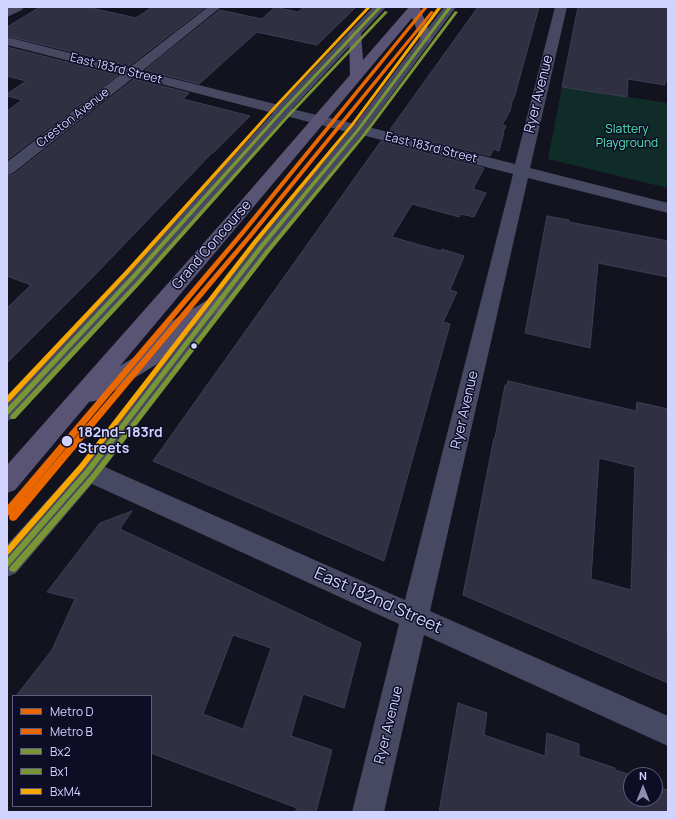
<!DOCTYPE html>
<html>
<head>
<meta charset="utf-8">
<style>
	body { margin:0 }
	#map { position:relative; width:675px; height:819px; overflow:hidden; background:#131320; font-family:Manrope,sans-serif }
	canvas { display:block }
	.frame { position:absolute; inset:0; border:8px solid #d1d3ff; pointer-events:none }
	.legend { position:absolute; left:12px; top:695px; width:140px; height:112px; box-sizing:border-box; background:#0e0d26; border:1px solid #5c5c7d; margin:0; padding:5px 7px; list-style:none; font-size:12px; color:#d1d3ff }
	.legend li { display:flex; align-items:center; gap:8px; height:20px }
	.legend b { width:20px; border:1px solid #5c5c7d }
	.north { position:absolute; left:623px; top:767px; width:40px; height:40px; box-sizing:border-box; background:#0e0d26; border:1px solid #5c5c7d; border-radius:50%; rotate:0deg; font-size:11px; font-weight:700; line-height:16px; text-align:center; color:#d1d3ff }
	.north::after { content:''; display:block; margin:auto; width:14px; height:18px; background:#8e90b1; clip-path:polygon(50% 0,100% 100%,50% 72%,0 100%) }
</style>
</head>
<body>
<div id="map">
<canvas width="675" height="819"></canvas>
<div class="frame"></div>
<ul class="legend">
<li><b style="height:5px;background:#eb6800"></b>Metro D</li>
<li><b style="height:5px;background:#eb6800"></b>Metro B</li>
<li><b style="height:5px;background:#799534"></b>Bx2</li>
<li><b style="height:5px;background:#799534"></b>Bx1</li>
<li><b style="height:5px;background:#f7a600"></b>BxM4</li>
</ul>
<div class="north">N</div>
</div>
<script>
const context = document.querySelector('canvas').getContext('2d');
context.lineJoin = 'round';
function fill(path, color) { context.fillStyle = color; context.fill(path, 'evenodd'); }
const toPath = rows => new Path2D(rows.map(r => 'M' + r).join(''));
function stroke(path, color, width, dash) { context.strokeStyle = color; context.lineWidth = width; context.lineCap = dash ? 'butt' : 'round'; context.setLineDash(dash || []); context.stroke(path); }
function write(font, color, halo, rows, align = 'center') {
  context.font = font + ' Manrope,sans-serif'; context.lineWidth = 3; context.setLineDash([]); context.textBaseline = 'middle'; context.strokeStyle = halo; context.fillStyle = color; for (const [text, x, y, turn = 0] of rows) {
    context.save(); context.translate(x, y); context.rotate((+turn || 0) * Math.PI / 180); context.textAlign = isNaN(turn) ? turn : align; if (halo) context.strokeText(text, 0, 0); context.fillText(text, 0, 0); context.restore();
  }
}
const green = toPath([
	[562,87,668,103,668,188,548,159]
]);
const building = toPath([
	[40,7,87,7,136,18,152,7,206,7,129,66,7,36,7,27,40,7],
	[275,7,298,12,304,7,356,7,317,45,257,32,199,84,145,70,220,10,262,19,275,7],
	[478,7,539,7,515,95,511,104,512,104,510,109,511,109,502,125,506,126,503,132,504,132,499,151,493,149,490,156,389,131,478,7],
	[578,7,668,7,668,81,665,81,665,85,628,79,627,97,562,87,578,7],
	[7,47,118,75,7,160,7,111,22,100,7,96,7,94,26,81,7,76,7,47],
	[134,79,189,93,183,99,250,116,213,153,212,153,90,280,7,363,7,308,31,285,7,276,7,176,14,174,134,79],
	[381,141,484,168,473,189,486,193,474,217,461,214,459,217,412,204,392,237,441,251,442,249,464,256,450,290,457,292,443,322,450,324,384,561,153,461,381,141],
	[547,216,569,220,569,222,668,241,668,277,598,263,590,348,525,333,547,216],
	[508,381,636,411,637,402,668,409,667,628,668,629,668,683,463,595,494,438,495,438,505,385,507,385,508,381],
	[599,458,635,467,631,590,591,579,599,458],
	[132,511,120,529,361,643,344,708,303,694,291,736,332,750,316,812,295,812,297,808,151,753,151,696,16,696,52,650,75,599,47,592,100,523,132,511],
	[233,635,271,648,243,729,203,714,233,635],
	[458,703,487,713,484,735,545,756,547,733,579,744,579,756,615,768,615,770,631,775,631,799,655,799,655,783,661,785,661,788,668,790,668,812,439,812,458,703]
]);
const minor = toPath([
	[9,7,24,7,22,10,7,17,7,8,9,7],
	[208,7,221,7,142,71,279,105,373,7,386,7,292,109,355,124,444,7,456,7,368,127,515,164,555,7,567,7,530,168,668,203,668,213,528,178,430,611,668,716,668,746,424,635,384,812,352,812,399,624,92,484,16,573,7,577,7,545,80,464,255,243,348,132,286,116,142,280,15,418,7,421,7,397,128,270,273,113,134,77,13,173,7,175,7,162,121,74,7,45,7,37,129,68,208,7],
	[362,135,513,174,405,600,105,467,267,251,362,135]
]);
const major = toPath([
	[409,7,421,7,420,8,432,39,430,42,422,42,412,18,120,366,143,352,172,321,211,298,218,296,225,298,228,303,225,308,186,331,157,364,99,400,89,402,15,490,7,493,7,465,240,202,350,75,349,34,351,31,355,30,359,31,361,34,363,60,409,7]
]);
const bus1 = toPath([
	[378,7,382,7,283,112,137,276,9,414,7,415,7,408,133,274,281,110,378,7],
	[448,7,452,7,359,131,263,248,90,473,9,566,7,567,7,559,86,469,259,246,357,129,448,7]
]);
const bus2 = toPath([
	[385,11,388,12,289,117,143,281,15,419,11,419,10,417,11,415,139,279,287,115,385,11],
	[455,11,458,12,365,136,269,253,96,478,16,571,13,572,10,571,9,569,10,567,92,474,265,251,363,134,455,11]
]);
const bus3 = toPath([
	[367,7,371,7,277,107,131,271,9,402,7,402,7,396,127,269,275,105,367,7],
	[438,7,442,7,353,126,257,243,84,468,9,554,7,555,7,547,80,464,253,241,351,124,438,7]
]);
const metro1 = toPath([
	[424,7,428,7,246,232,10,515,7,516,7,506,242,230,424,7]
]);
const metro2 = toPath([
	[431,11,434,12,252,237,16,520,13,521,10,520,9,517,10,514,248,235,431,11]
]);
const markers = [
	[194,346,3.5,"#d1d3ff"],
	[67,441,6,"#d1d3ff"]
];
const farStreetnames = [
	["East 183rd Street",116,69,14],
	["Creston Avenue",73,118,-38],
	["East 183rd Street",431,148,14]
];
const farParknames = [
	["Slattery",627,130],
	["Playground",627,144]
];
const streetNames = [
	["Ryer Avenue",539,94,-76],
	["Grand Concourse",212,245,-49],
	["Ryer Avenue",465,410,-77],
	["Ryer Avenue",389,725,-76]
];
const stopNames = [
	["182nd–183rd",78,433],
	["Streets",78,449]
];
const nearStreetnames = [
	["East 182nd Street",378,601,24]
];
fill(green, '#102c29');
fill(building, '#313042');
stroke(building, '#3d3d55', 1);
fill(minor, '#464961');
fill(major, '#5a5474');
fill(bus1, '#799534');
fill(bus2, '#799534');
fill(bus3, '#f7a600');
fill(metro1, '#eb6800');
fill(metro2, '#eb6800');
for (const [x, y, r, color] of markers) { const dot = new Path2D(); dot.arc(x, y, r, 0, 2 * Math.PI); context.fillStyle = color; context.fill(dot); stroke(dot, '#0e0d26', 1.5); }
write('12px', '#d1d3ff', '#0e0d26', farStreetnames);
write('12px', '#54e8af', '#0e0d26', farParknames);
write('14px', '#d1d3ff', '#0e0d26', streetNames);
write('bold 14px', '#d1d3ff', '#0e0d26', stopNames, 'left');
write('17px', '#d1d3ff', '#0e0d26', nearStreetnames);
</script>
</body>
</html>
